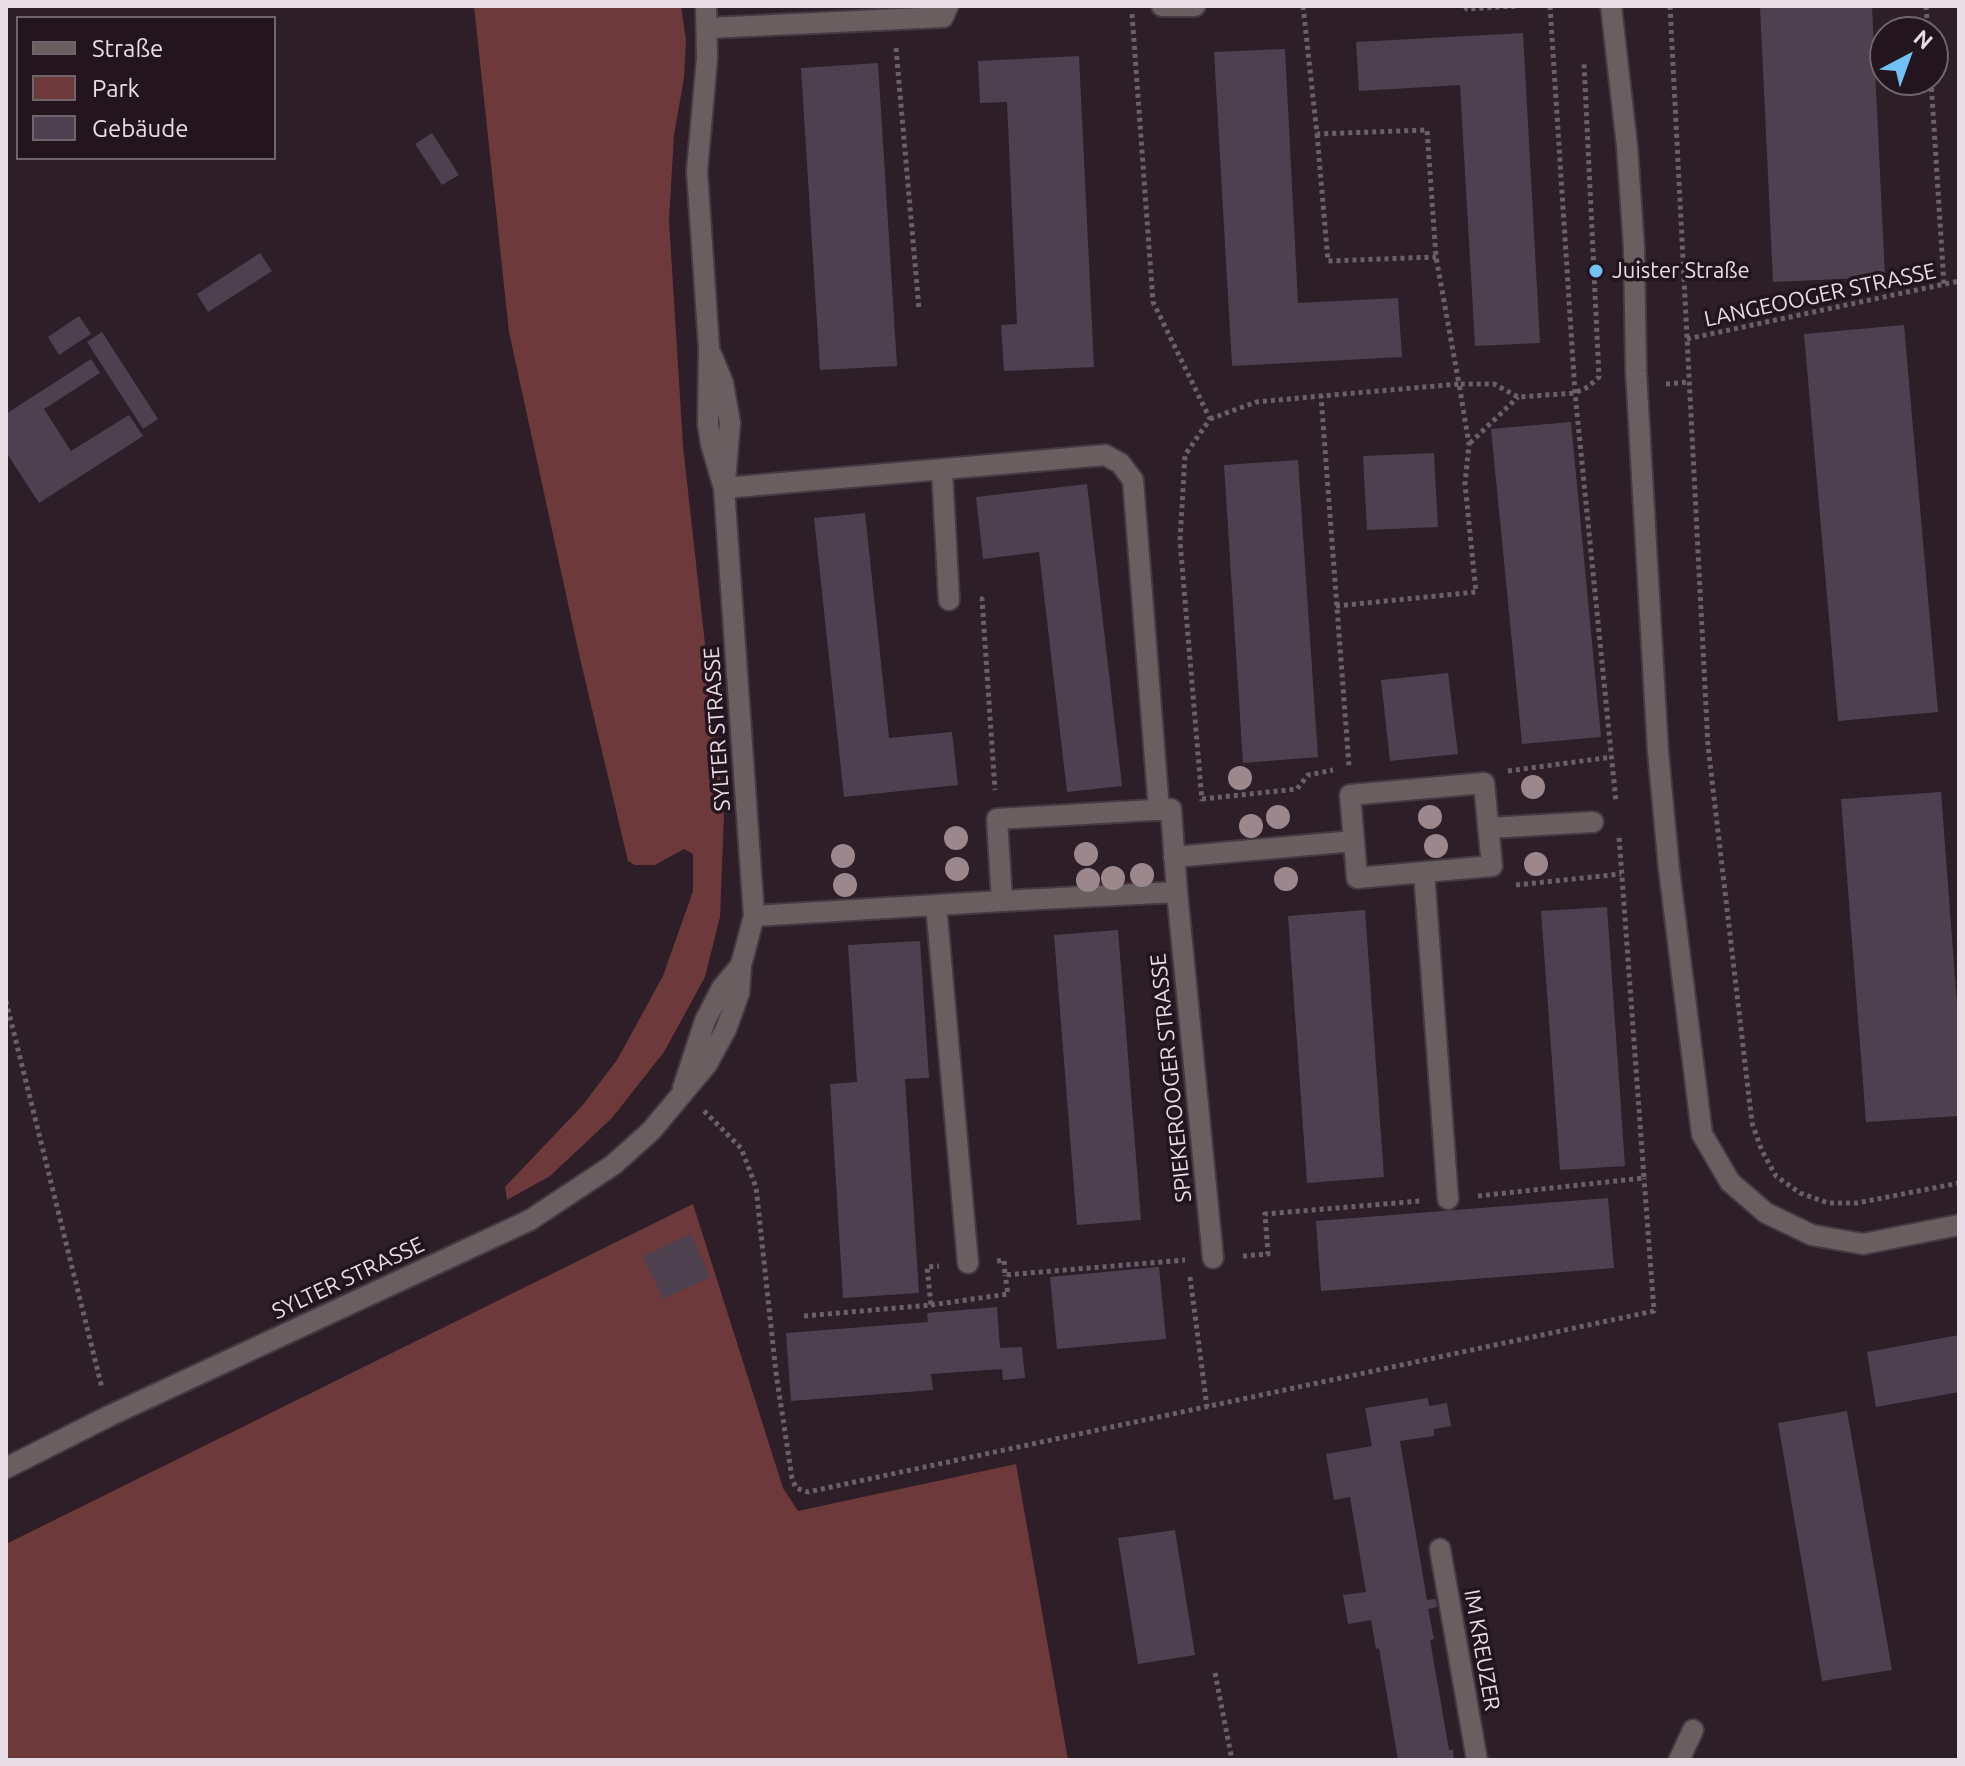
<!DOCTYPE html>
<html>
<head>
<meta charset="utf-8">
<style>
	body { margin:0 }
	#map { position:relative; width:1965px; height:1766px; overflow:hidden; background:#2d1e28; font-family:Ubuntu,sans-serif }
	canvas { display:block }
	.frame { position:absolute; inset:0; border:8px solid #e8dde4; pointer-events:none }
	.legend { position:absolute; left:16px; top:16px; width:260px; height:144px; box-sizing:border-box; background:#23141e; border:2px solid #72646d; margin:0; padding:10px 14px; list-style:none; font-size:24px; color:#e8dde4 }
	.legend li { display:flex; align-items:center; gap:16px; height:40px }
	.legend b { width:40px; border:2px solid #72646d }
	.north { position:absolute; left:1869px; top:16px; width:80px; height:80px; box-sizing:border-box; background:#23141e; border:2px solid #72646d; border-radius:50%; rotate:41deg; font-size:22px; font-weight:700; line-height:32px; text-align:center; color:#e8dde4 }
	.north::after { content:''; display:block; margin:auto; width:28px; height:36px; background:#72c1f5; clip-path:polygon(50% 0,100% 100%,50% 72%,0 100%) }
</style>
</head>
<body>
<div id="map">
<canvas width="1965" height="1766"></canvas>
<div class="frame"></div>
<ul class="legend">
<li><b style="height:10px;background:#695f61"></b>Straße</li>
<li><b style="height:22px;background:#6d393a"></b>Park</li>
<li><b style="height:22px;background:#4d4150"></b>Gebäude</li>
</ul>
<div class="north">N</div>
</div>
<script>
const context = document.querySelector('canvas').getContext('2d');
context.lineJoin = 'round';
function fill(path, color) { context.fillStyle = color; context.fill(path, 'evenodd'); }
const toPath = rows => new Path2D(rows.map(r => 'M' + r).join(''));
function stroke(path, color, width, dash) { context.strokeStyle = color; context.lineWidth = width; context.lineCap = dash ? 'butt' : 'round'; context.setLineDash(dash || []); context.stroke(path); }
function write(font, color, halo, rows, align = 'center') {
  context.font = font + ' Ubuntu,sans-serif'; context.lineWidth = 7; context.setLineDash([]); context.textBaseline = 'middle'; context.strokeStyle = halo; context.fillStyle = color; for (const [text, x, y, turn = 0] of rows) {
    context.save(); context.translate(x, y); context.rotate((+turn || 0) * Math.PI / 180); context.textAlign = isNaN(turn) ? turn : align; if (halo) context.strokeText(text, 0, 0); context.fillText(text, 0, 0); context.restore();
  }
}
const green = toPath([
	[474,6,681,6,686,40,684,78,674,135,669,220,683,446,724,815,720,917,705,977,664,1052,612,1118,550,1176,507,1200,505,1187,582,1106,617,1060,663,976,693,891,693,854,684,849,655,865,635,865,628,861,579,654,509,332],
	[693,1204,783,1488,798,1511,1016,1464,1068,1760,6,1760,6,1544]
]);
const building = toPath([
	[1760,6,1872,6,1885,277,1773,282],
	[1523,33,1540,343,1475,346,1460,85,1359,91,1356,42],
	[1285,49,1298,303,1398,298,1402,357,1232,366,1214,52],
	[1079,56,1094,367,1004,371,1001,325,1017,324,1007,102,980,103,978,61],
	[878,63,897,366,820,370,801,68],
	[432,133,459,175,442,185,415,144],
	[260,253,272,271,208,312,197,294],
	[79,316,91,334,59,355,48,337],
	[1904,325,1938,712,1838,721,1804,334],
	[102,332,158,419,143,429,87,342],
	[91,359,100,373,44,409,71,451,129,415,143,436,39,503,6,452,6,414],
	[1571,422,1601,737,1522,744,1491,429],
	[1434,453,1438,527,1367,530,1363,456],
	[1298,460,1318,757,1243,763,1224,465],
	[1087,484,1122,786,1067,792,1039,552,983,559,976,497],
	[865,513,889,738,952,732,958,785,844,797,814,518],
	[1448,673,1458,754,1390,761,1381,680],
	[1941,792,1959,1031,1959,1116,1866,1122,1841,799],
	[1607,907,1625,1166,1560,1170,1541,911],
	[1365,910,1384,1177,1307,1183,1288,916],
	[1118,930,1141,1220,1077,1225,1054,935],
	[920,941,929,1078,905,1079,919,1293,843,1298,830,1084,857,1082,848,945],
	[1608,1198,1614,1268,1321,1291,1316,1221],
	[691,1234,710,1277,663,1299,643,1256],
	[1159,1267,1166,1339,1057,1349,1050,1277],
	[997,1307,1000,1348,1022,1347,1025,1378,1003,1380,1002,1369,931,1374,933,1390,791,1401,786,1333,928,1322,927,1313],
	[1959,1335,1959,1392,1876,1407,1867,1352],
	[1428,1398,1429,1406,1447,1403,1451,1426,1434,1429,1434,1436,1400,1441,1427,1600,1436,1599,1437,1607,1428,1609,1434,1639,1430,1640,1449,1750,1453,1750,1454,1760,1398,1760,1379,1648,1376,1649,1371,1620,1348,1624,1343,1595,1366,1592,1350,1497,1334,1500,1326,1454,1372,1446,1365,1408],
	[1847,1411,1892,1670,1822,1681,1778,1423],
	[1175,1530,1195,1655,1138,1664,1118,1538]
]);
const path = toPath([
	[1303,6,1317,134,1427,130,1436,257,1459,384,1321,396,1349,766],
	[1465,6,1467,9,1518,6],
	[1550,6,1575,393,1616,802],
	[1670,6,1708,746,1752,1123,1762,1151,1776,1176,1800,1193,1828,1203,1857,1203,1959,1183],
	[1926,6,1928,32],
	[1132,14,1153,302,1210,419,1185,455,1180,541,1202,801],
	[896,48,919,309],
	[1931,80,1944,285],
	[1317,134,1328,261,1436,257],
	[1687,339,1959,281],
	[1666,384,1689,382],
	[1210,419,1256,402,1321,396],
	[1470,443,1518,397],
	[980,599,982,599,995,790],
	[1336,606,1476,592,1465,484,1469,444,1459,384,1494,384,1518,397,1575,393,1588,387,1599,377,1584,63],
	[1508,771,1612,757],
	[1202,799,1297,789,1308,775,1333,770],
	[1516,885,1621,874],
	[6,1001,102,1388],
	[704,1111,741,1148,756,1187,776,1373,792,1478,796,1488,808,1492,1654,1311,1644,1178],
	[1478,1196,1644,1178,1619,836],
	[1243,1256,1268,1254,1265,1214,1420,1201],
	[997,1261,1004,1260,1005,1275,1185,1260],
	[1190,1277,1207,1407],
	[931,1305,1008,1294,1005,1275],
	[804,1316,931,1305,927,1267,939,1266],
	[1215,1673,1232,1760]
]);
const service = toPath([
	[1611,6,1627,146,1634,248,1636,371,1658,752,1669,869,1702,1134,1730,1182,1766,1213,1812,1235,1863,1244,1959,1225],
	[942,469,949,600],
	[724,488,1105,455,1120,463,1133,480,1159,810],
	[1440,1549,1477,1760],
	[1679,1760,1693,1730]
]);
const minor = toPath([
	[1162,6,1195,6],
	[708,28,943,17,948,6],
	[712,356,723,383,730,423,725,480],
	[1488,828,1593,822],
	[1174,857,1354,841,1357,878,1492,866,1484,783,1350,795,1354,841],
	[1424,872,1448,1199],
	[1002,901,1177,892],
	[936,905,968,1263],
	[754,916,1002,901,997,819,1171,809,1177,892,1213,1258],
	[683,1088,705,1021,722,988,741,965],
	[6,1468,109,1416,530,1220,613,1165,651,1131,707,1064,726,1029,739,993,741,965,754,916,724,488,711,444,708,424,709,348,697,171,707,58,706,6]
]);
const trees = [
	[1240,778],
	[1533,787],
	[1278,817],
	[1430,817],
	[1251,826],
	[956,838],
	[1436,846],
	[1086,854],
	[843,856],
	[1536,864],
	[957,869],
	[1142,875],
	[1113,878],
	[1286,879],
	[1088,880],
	[845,885]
];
const markers = [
	[1596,271,8,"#72c1f5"]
];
const poiNames = [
	["Juister Straße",1612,271]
];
const streetNames = [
	["LANGEOOGER STRASSE",1820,295,-12],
	["SYLTER STRASSE",717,729,-94],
	["SPIEKEROOGER STRASSE",1171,1078,-96],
	["SYLTER STRASSE",348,1278,-25],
	["IM KREUZER",1482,1650,80]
];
fill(green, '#6d393a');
fill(building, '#4d4150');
stroke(service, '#473942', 24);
stroke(minor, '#473942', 24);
stroke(path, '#6d5f68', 5, [4, 4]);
stroke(service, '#695f61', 20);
stroke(minor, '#695f61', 20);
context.fillStyle = '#9c888c';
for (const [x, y] of trees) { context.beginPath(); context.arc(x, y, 12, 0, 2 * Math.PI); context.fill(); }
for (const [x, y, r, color] of markers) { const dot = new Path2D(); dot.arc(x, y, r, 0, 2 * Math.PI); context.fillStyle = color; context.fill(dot); stroke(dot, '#23141e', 3); }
write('22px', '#e8dde4', '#23141e', poiNames, 'left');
write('22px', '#e8dde4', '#23141e', streetNames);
</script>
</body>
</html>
